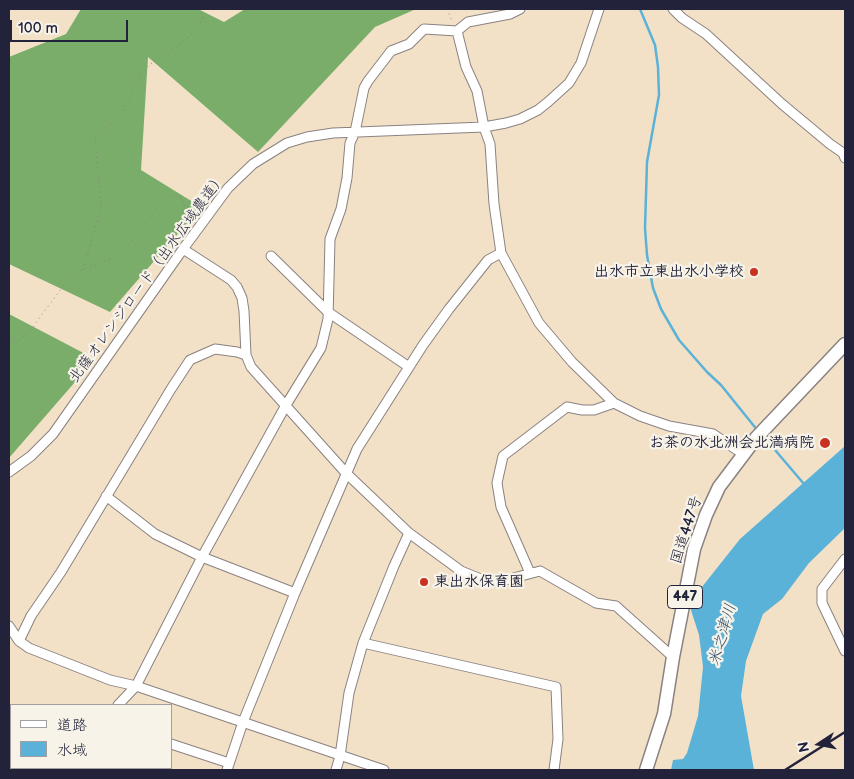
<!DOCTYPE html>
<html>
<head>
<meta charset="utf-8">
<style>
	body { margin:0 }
	#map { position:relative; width:854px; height:779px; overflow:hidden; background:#f3e1c7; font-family:"Balsamiq Sans","Klee One",sans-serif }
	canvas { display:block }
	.frame { position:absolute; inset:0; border:10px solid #22223b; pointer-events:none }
	.legend { position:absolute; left:10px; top:704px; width:162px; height:65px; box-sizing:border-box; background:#f7f3e8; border:1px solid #a29fa3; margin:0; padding:6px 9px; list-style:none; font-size:15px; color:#22223b }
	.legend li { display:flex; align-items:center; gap:10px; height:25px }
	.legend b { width:25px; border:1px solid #a29fa3 }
	.north { position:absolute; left:794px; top:719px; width:50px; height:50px; -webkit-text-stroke:4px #f7f3e8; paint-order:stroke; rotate:259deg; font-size:14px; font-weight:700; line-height:20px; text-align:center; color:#22223b }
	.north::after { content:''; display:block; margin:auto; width:18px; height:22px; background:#22223b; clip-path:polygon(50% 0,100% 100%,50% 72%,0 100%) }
	.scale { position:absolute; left:10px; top:20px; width:118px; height:22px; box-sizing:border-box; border:2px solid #22223b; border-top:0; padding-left:6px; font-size:15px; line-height:18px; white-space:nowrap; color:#22223b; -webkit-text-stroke:4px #f7f3e8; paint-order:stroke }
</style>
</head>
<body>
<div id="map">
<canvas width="854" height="779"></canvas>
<div class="frame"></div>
<ul class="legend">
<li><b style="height:6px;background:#fff"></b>道路</li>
<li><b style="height:14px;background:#5bb2d8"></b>水域</li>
</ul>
<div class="north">N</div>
<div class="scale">100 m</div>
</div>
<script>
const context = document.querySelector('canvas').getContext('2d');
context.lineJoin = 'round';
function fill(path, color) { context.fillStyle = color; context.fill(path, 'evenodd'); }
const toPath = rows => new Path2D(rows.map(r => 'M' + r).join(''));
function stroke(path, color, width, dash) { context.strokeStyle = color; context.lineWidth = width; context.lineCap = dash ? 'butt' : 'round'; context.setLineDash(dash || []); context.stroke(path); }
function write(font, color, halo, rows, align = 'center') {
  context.font = font + ' "Balsamiq Sans","Klee One",sans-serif'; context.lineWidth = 4.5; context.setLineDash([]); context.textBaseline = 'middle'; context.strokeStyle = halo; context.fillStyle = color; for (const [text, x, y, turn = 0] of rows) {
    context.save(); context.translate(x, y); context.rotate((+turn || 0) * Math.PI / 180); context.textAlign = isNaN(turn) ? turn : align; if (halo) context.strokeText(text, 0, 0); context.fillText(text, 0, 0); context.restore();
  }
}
const forest = toPath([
	[81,9,198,9,224,22,245,9,416,9,375,27,258,152,148,57,141,170,201,207,110,312,9,264,9,57,66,34],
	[9,314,95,359,9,458]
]);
const water = toPath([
	[845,446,845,528,809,563,782,599,763,614,746,661,741,696,754,770,671,770,673,760,683,759,687,753,698,716,703,667,699,635,690,607,690,602,740,539]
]);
const stream = toPath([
	[640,9,655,45,658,67,659,95,647,162,645,228,647,255,653,288,661,309,679,340,707,372,721,385,758,431],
	[764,437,804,484]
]);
const path = toPath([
	[447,9,452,21],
	[83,270,101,207,95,137,121,116,140,75,149,65,166,55,193,33,203,19,201,9],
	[9,342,18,341,29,332,73,273,97,265,117,256,135,238,156,210,168,197,177,195,183,199,188,226]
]);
const minor = toPath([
	[673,9,682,18,706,34,782,104,830,144,843,153,845,158],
	[457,31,466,67,477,91,484,127,490,144,494,204,501,253,539,323,572,362,614,403,640,416,669,426,713,434,743,454],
	[183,249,231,280,237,287,242,298,244,311,246,355,251,367,346,473,409,533,461,571,483,580,502,581,540,571,596,603,616,606,673,657],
	[271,256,328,312,409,367],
	[9,472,31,456,53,434,183,249,228,188,253,164,287,143,307,137,333,133,484,127,506,123,520,119,538,110,548,102,569,83,581,63,599,9],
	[106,496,155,534,202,557,295,593],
	[845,559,822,589,822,603,845,651],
	[530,573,501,507,497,483,503,456,567,407,582,410,594,410,614,403],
	[9,626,19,641,29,648,110,680,136,686,384,770],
	[19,641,31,616,61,572,171,389,190,360,215,349,237,352,246,355],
	[363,643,556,687,558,739,554,770],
	[118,705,136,686,202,557,286,405,321,348,328,319,330,239,341,209,347,178,350,143,355,132,364,88,368,81,391,51,409,44,424,29,457,31,468,22,510,14,520,9],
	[171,744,229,763],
	[68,770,69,768],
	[227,770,243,722,295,593,357,449,423,345,449,309,488,260,501,253],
	[336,770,340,756,349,693,363,643,394,566,409,533]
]);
const highway = toPath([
	[646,770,664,714,673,657,694,549,706,515,719,487,756,438,845,344]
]);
const rail = toPath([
	[785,770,845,732]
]);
const markers = [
	[754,272,5,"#c8321e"],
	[825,443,6,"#c8321e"],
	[424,582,5,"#c8321e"]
];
const shields = [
	[685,597,35]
];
const shieldNames = [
	["447",685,597]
];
const poiNames = [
	["出水市立東出水小学校",744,272],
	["お茶の水北洲会北満病院",814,443],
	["東出水保育園",434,582,"left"]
];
const streetNames = [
	["北薩オレンジロード（出水広域農道）",148,278,-54],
	["国道447号",687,530,-72]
];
const waterNames = [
	["米之津川",723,635,-74]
];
fill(forest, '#7aad69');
fill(water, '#5bb2d8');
stroke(stream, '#5bb2d8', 2.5);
stroke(minor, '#8a8281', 11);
stroke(highway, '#8a8281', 15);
stroke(path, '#8a8281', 1, [1, 4]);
stroke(minor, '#fff', 9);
stroke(highway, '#fff', 12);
stroke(rail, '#22223b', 2.5);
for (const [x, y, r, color] of markers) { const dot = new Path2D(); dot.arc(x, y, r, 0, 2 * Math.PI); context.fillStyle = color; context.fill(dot); stroke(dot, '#f7f3e8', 2); }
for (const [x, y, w] of shields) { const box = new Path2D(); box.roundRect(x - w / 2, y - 11.5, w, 23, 4); context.fillStyle = '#f7f3e8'; context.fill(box); stroke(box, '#22223b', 1); }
write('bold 14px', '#22223b', null, shieldNames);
write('bold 15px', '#22223b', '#f7f3e8', poiNames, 'right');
write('15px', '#22223b', '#f7f3e8', streetNames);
write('italic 16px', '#365472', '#f7f3e8', waterNames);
</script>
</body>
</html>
